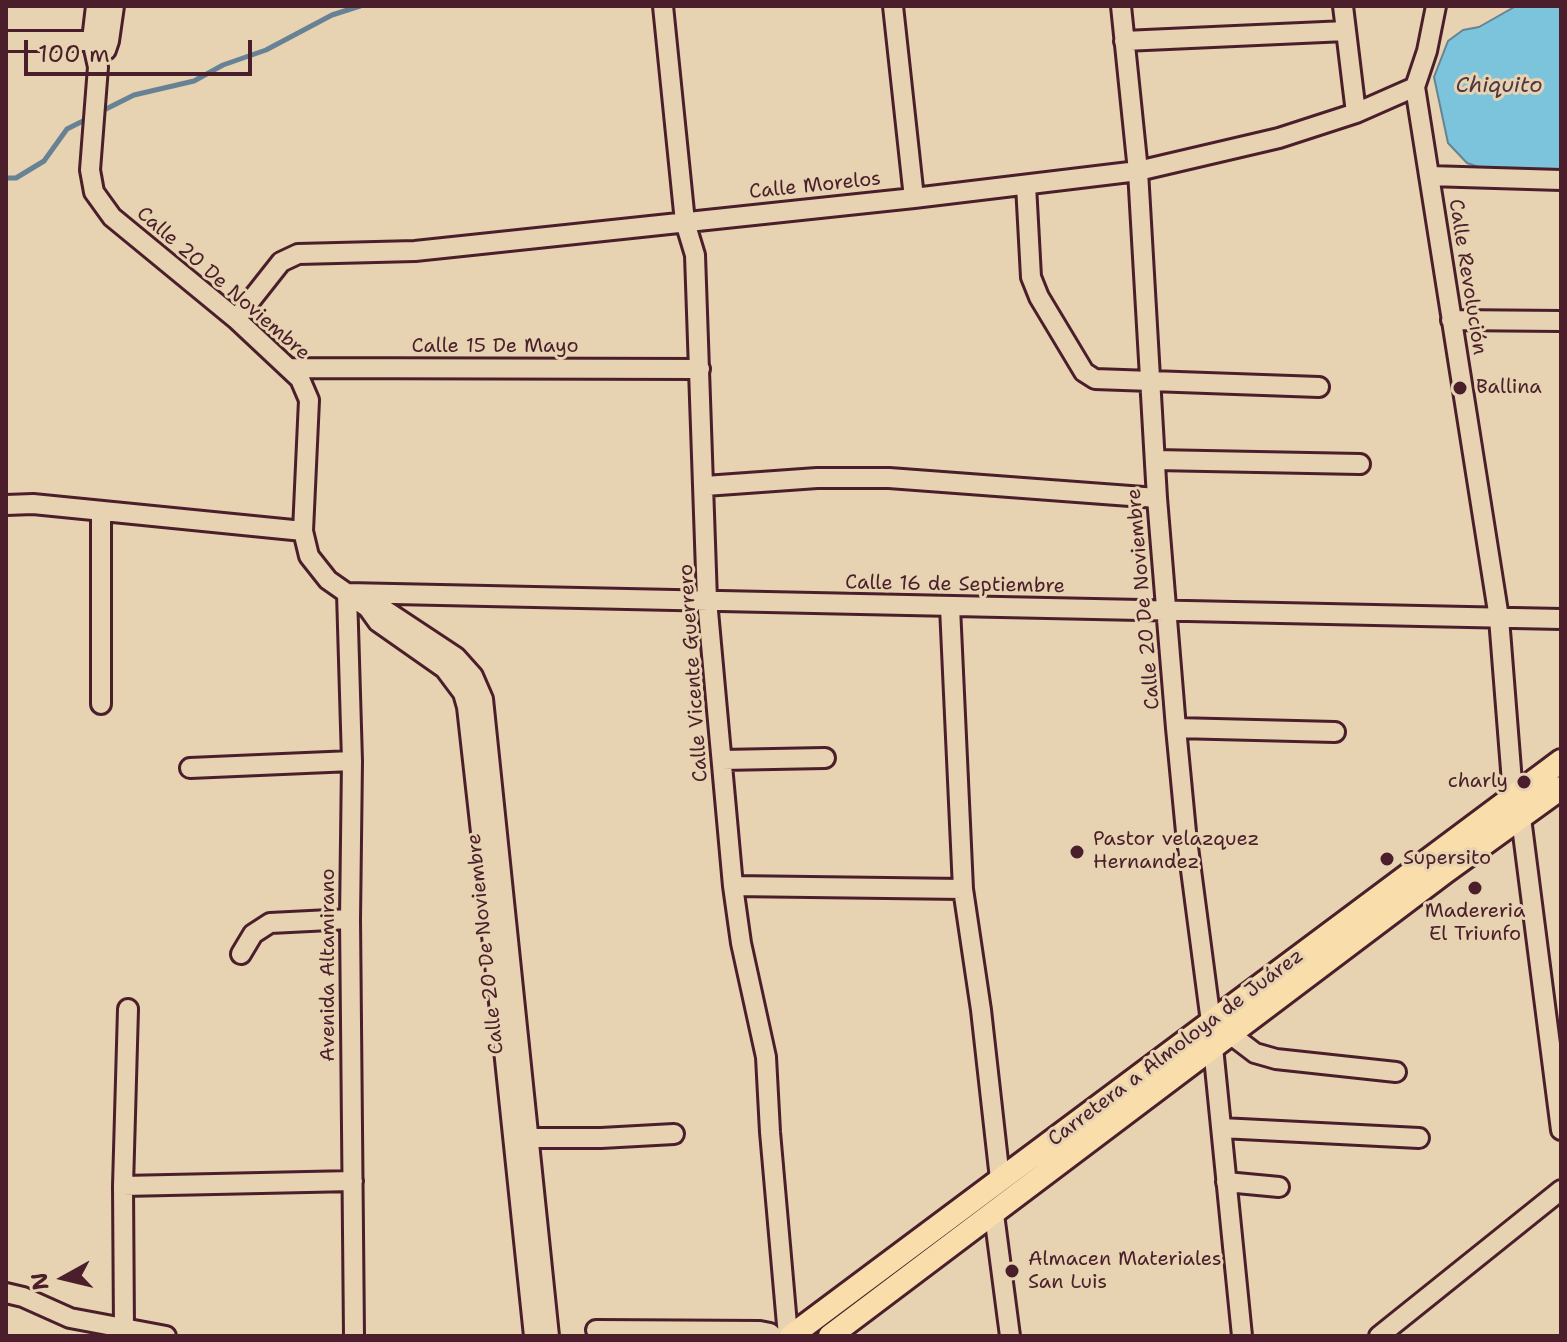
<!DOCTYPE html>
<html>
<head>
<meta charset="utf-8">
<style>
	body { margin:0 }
	#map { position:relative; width:1567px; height:1342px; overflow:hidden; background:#e7d2b1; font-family:"Shantell Sans",sans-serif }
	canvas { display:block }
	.frame { position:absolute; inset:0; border:8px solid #4a1f2b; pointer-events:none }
	.north { position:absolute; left:24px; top:1238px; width:80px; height:80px; -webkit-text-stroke:6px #e7d2b1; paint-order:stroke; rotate:262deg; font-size:22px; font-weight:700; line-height:32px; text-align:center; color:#4a1f2b }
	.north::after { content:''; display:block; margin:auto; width:28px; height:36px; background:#4a1f2b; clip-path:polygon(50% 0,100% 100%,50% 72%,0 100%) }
	.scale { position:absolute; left:24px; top:40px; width:228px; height:36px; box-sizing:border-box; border:4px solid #4a1f2b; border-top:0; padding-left:10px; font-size:24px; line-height:28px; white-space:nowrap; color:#4a1f2b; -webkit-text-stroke:6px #e7d2b1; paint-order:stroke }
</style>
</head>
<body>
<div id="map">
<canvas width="1567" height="1342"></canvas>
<div class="frame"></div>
<div class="north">N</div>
<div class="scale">100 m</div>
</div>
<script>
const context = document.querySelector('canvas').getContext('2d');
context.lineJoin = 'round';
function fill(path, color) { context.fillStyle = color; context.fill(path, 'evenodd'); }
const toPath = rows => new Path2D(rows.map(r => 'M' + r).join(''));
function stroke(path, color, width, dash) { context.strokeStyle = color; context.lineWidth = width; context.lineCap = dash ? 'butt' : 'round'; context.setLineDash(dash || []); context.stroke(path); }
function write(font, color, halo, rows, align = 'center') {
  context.font = font + ' "Shantell Sans",sans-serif'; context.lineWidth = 6; context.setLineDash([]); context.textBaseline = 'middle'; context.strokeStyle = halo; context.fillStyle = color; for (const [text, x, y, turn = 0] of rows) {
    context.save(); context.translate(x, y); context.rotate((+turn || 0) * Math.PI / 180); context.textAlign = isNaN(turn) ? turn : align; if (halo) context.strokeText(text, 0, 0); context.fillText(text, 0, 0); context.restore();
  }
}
const water = toPath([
	[1516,6,1561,6,1561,173,1484,169,1467,163,1448,143,1434,77,1448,41,1463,30,1479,27,1516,6]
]);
const stream = toPath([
	[100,112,134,95,194,81,223,65,266,50,332,15,360,6],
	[6,178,16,178,44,161,67,129,91,117]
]);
const minor = toPath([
	[96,6,92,40,98,67,90,170,94,192,112,217,236,319,300,379,309,400,303,531,309,556,328,580,368,608,378,622,445,669,463,693,467,707,484,859,534,1336],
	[663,6,685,222,695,255,707,600,733,886,741,943,766,1057,770,1132,788,1336],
	[893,6,914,198],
	[1121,6,1138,171,1157,498,1176,728,1186,832,1211,1022],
	[1343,6,1356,113],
	[1436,6,1427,51,1415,87,1499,618,1513,795],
	[6,41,109,41],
	[1124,41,1346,31],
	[106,50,109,41,114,6],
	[1429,176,1561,180],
	[1026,185,1031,277,1039,297,1084,372,1095,379,1319,387],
	[236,319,281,262,298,254,415,251,914,198,1138,171,1279,138,1356,113,1415,87],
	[1451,320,1561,321],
	[290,368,700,369],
	[1155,460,1360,464],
	[705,486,817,478,889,478,1157,498],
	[6,505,33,504,303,531],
	[101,512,101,704],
	[950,607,963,889,981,1010,1000,1179],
	[368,608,385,610,456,657,473,676,483,699,549,1336],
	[1176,728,1335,732],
	[722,760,825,758],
	[190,768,352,761],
	[1521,818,1561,1130],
	[733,886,963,889],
	[241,954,253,934,270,923,350,919],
	[1230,1034,1255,1053,1276,1059,1396,1072],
	[1213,1047,1242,1336],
	[1221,1128,1419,1138],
	[517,1138,601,1138,674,1134],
	[1226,1182,1279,1187],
	[123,1186,353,1181],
	[994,1214,1010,1336],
	[6,1293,23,1297,70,1318,166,1336],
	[124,1330,123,1186,128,1009],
	[596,1330,760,1331,770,1333,773,1336],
	[354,1336,350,919,352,761,347,593,1561,619],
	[1379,1336,1561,1190]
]);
const major = toPath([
	[791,1336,1561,761],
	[830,1336,1445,872,1561,788]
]);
const markers = [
	[1460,388,8,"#4a1f2b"],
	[1524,782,8,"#4a1f2b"],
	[1077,852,8,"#4a1f2b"],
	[1387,859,8,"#4a1f2b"],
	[1475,888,8,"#4a1f2b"],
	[1012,1271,8,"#4a1f2b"]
];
const streetNames = [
	["Calle Morelos",815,186,-6],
	["Calle Revolución",1467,277,81],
	["Calle 20 De Noviembre",223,284,41],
	["Calle 15 De Mayo",495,347],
	["Calle 16 de Septiembre",955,585,1],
	["Calle 20 De Noviembre",1144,599,-95],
	["Calle Vicente Guerrero",694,673,-94],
	["Calle 20 De Noviembre",486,944,-96],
	["Avenida Altamirano",329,965,-90],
	["Carretera a Almoloya de Juárez",1176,1048,-37]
];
const poiNames = [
	["Ballina",1476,388],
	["charly",1508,782,"right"],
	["Pastor velazquez",1093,840],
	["Hernandez",1093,863],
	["Supersito",1403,859],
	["Madereria",1475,912,"center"],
	["El Triunfo",1475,935,"center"],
	["Almacen Materiales",1028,1260],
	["San Luis",1028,1283]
];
const waterNames = [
	["Chiquito",1499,86]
];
fill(water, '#7bc4db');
stroke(water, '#678295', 2);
stroke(stream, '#678295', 5);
stroke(minor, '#4a1f2b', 24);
stroke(major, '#4a1f2b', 28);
stroke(minor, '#e7d2b1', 18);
stroke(major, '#f9deab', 22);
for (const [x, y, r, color] of markers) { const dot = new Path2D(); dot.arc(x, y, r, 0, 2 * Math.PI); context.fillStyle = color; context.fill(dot); stroke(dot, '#e7d2b1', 3); }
write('20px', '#4a1f2b', '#e7d2b1', streetNames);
write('20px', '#4a1f2b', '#e7d2b1', poiNames, 'left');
write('italic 22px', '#513845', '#e7d2b1', waterNames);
</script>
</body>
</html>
